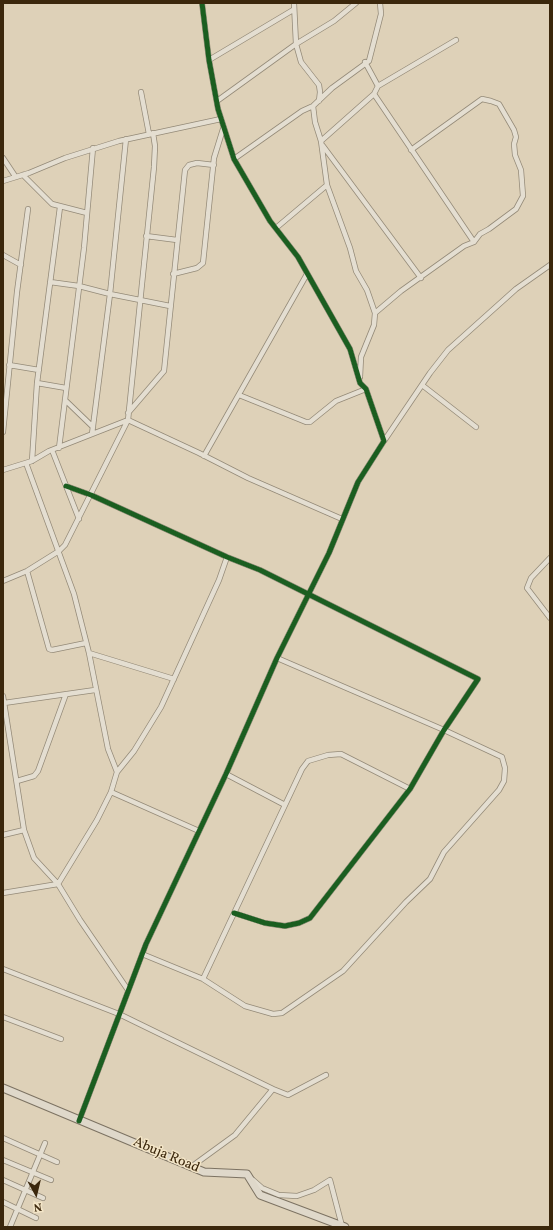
<!DOCTYPE html>
<html>
<head>
<meta charset="utf-8">
<style>
	body { margin:0 }
	#map { position:relative; width:553px; height:1230px; overflow:hidden; background:#ded1b8; font-family:Vollkorn,serif }
	canvas { display:block }
	.frame { position:absolute; inset:0; border:4px solid #3b270c; pointer-events:none }
	.north { position:absolute; left:16px; top:1174px; width:40px; height:40px; -webkit-text-stroke:3px #f3e5c7; paint-order:stroke; rotate:172deg; font-size:11px; font-weight:700; line-height:16px; text-align:center; color:#3b270c }
	.north::after { content:''; display:block; margin:auto; width:14px; height:18px; background:#3b270c; clip-path:polygon(50% 0,100% 100%,50% 72%,0 100%) }
</style>
</head>
<body>
<div id="map">
<canvas width="553" height="1230"></canvas>
<div class="frame"></div>
<div class="north">N</div>
</div>
<script>
const context = document.querySelector('canvas').getContext('2d');
context.lineJoin = 'round';
const toPath = rows => new Path2D(rows.map(r => 'M' + r).join(''));
function stroke(path, color, width, dash) { context.strokeStyle = color; context.lineWidth = width; context.lineCap = dash ? 'butt' : 'round'; context.setLineDash(dash || []); context.stroke(path); }
function write(font, color, halo, rows, align = 'center') {
  context.font = font + ' Vollkorn,serif'; context.lineWidth = 3; context.setLineDash([]); context.textBaseline = 'middle'; context.strokeStyle = halo; context.fillStyle = color; for (const [text, x, y, turn = 0] of rows) {
    context.save(); context.translate(x, y); context.rotate((+turn || 0) * Math.PI / 180); context.textAlign = isNaN(turn) ? turn : align; if (halo) context.strokeText(text, 0, 0); context.fillText(text, 0, 0); context.restore();
  }
}
const minor = toPath([
	[294,3,296,44,301,62,319,85,320,92,319,101],
	[209,60,293,10],
	[365,62,378,86],
	[141,92,149,134],
	[374,94,474,242],
	[217,101,296,44,334,21,356,3],
	[313,106,315,122,321,141,327,185,350,248,356,271,367,290,375,313,374,325,361,357,360,377],
	[321,141,374,94,378,86,456,40],
	[323,146,421,278],
	[3,158,15,176],
	[234,159,302,111,313,106,332,88,369,61,381,14,380,3],
	[23,175,52,204,87,213],
	[3,181,29,173,65,158,119,141,221,119],
	[276,228,327,185],
	[146,236,177,240],
	[3,255,21,265],
	[173,274,197,268,203,263,214,158,223,129],
	[50,282,79,286,110,294,170,306],
	[375,313,401,291,464,246,474,242,480,234,489,229,516,209,523,196,521,170,515,155,514,144,516,137,514,130,499,104,491,101,482,99,411,150],
	[9,365,39,370],
	[37,383,66,388],
	[422,385,476,427],
	[239,395,306,422,310,422,336,401,366,389],
	[65,400,93,427],
	[128,413,164,371,185,170,189,165,197,163,214,165],
	[3,432,17,292,28,209],
	[92,434,110,294,126,139],
	[384,441,430,373,448,350,516,289,550,265],
	[59,448,84,248,93,148],
	[52,450,79,519],
	[204,456,307,274],
	[32,461,37,383,60,207],
	[26,463,74,594,89,653,108,749,117,772],
	[3,470,32,461,49,451,128,420,199,453,248,478,342,519],
	[66,486,91,495,227,557,260,570,478,679,444,730,410,789,310,918,299,923,285,926,265,923,234,913],
	[550,558,531,578,527,588,550,618],
	[27,571,49,649,52,650,86,643],
	[3,581,27,571,59,551,65,545,128,420,154,167,155,146,153,133],
	[89,653,174,679],
	[3,696,24,830,34,858,58,884,80,920,128,990],
	[4,703,95,690],
	[226,774,285,805],
	[17,781,34,776,38,771,66,694],
	[111,792,199,831],
	[3,835,24,830],
	[3,893,58,884,97,820,111,792,117,772,134,751,161,707,219,580,227,557],
	[142,954,203,979,245,1006,273,1014,282,1013,343,971,406,902,430,879,444,852,499,790,504,781,505,768,502,757,444,730,277,658],
	[3,969,119,1014,273,1089],
	[203,979,302,769,308,761,328,755,341,754,410,789],
	[3,1017,61,1039],
	[79,1121,146,944,226,774,277,658,329,553,358,482,384,441,366,389,360,383,350,349,298,257,270,221,234,159,218,109,209,60,202,3],
	[3,1138,57,1162],
	[3,1160,51,1180],
	[191,1167,235,1135,273,1089,288,1095,326,1075],
	[3,1180,43,1198],
	[253,1180,262,1188,279,1195,297,1196,314,1190,330,1180,342,1226],
	[3,1202,36,1218],
	[10,1227,45,1143]
]);
const primary = toPath([
	[3,1088,204,1172,247,1174,260,1195,345,1227]
]);
const cycleway = toPath([
	[66,486,91,495,227,557,260,570,478,679,444,730,410,789,310,918,299,923,285,926,265,923,234,913],
	[79,1121,146,944,226,774,277,658,329,553,358,482,384,441,366,389,360,383,350,349,298,257,270,221,234,159,218,109,209,60,202,3]
]);
const streetNames = [
	["Abuja Road",166,1156,23]
];
stroke(minor, '#948a78', 6);
stroke(primary, '#7c7262', 9);
stroke(minor, '#e4ded1', 4.5);
stroke(primary, '#dfd8ca', 7);
stroke(cycleway, '#1b5e20', 5);
write('14px', '#3b270c', '#f3e5c7', streetNames);
</script>
</body>
</html>
